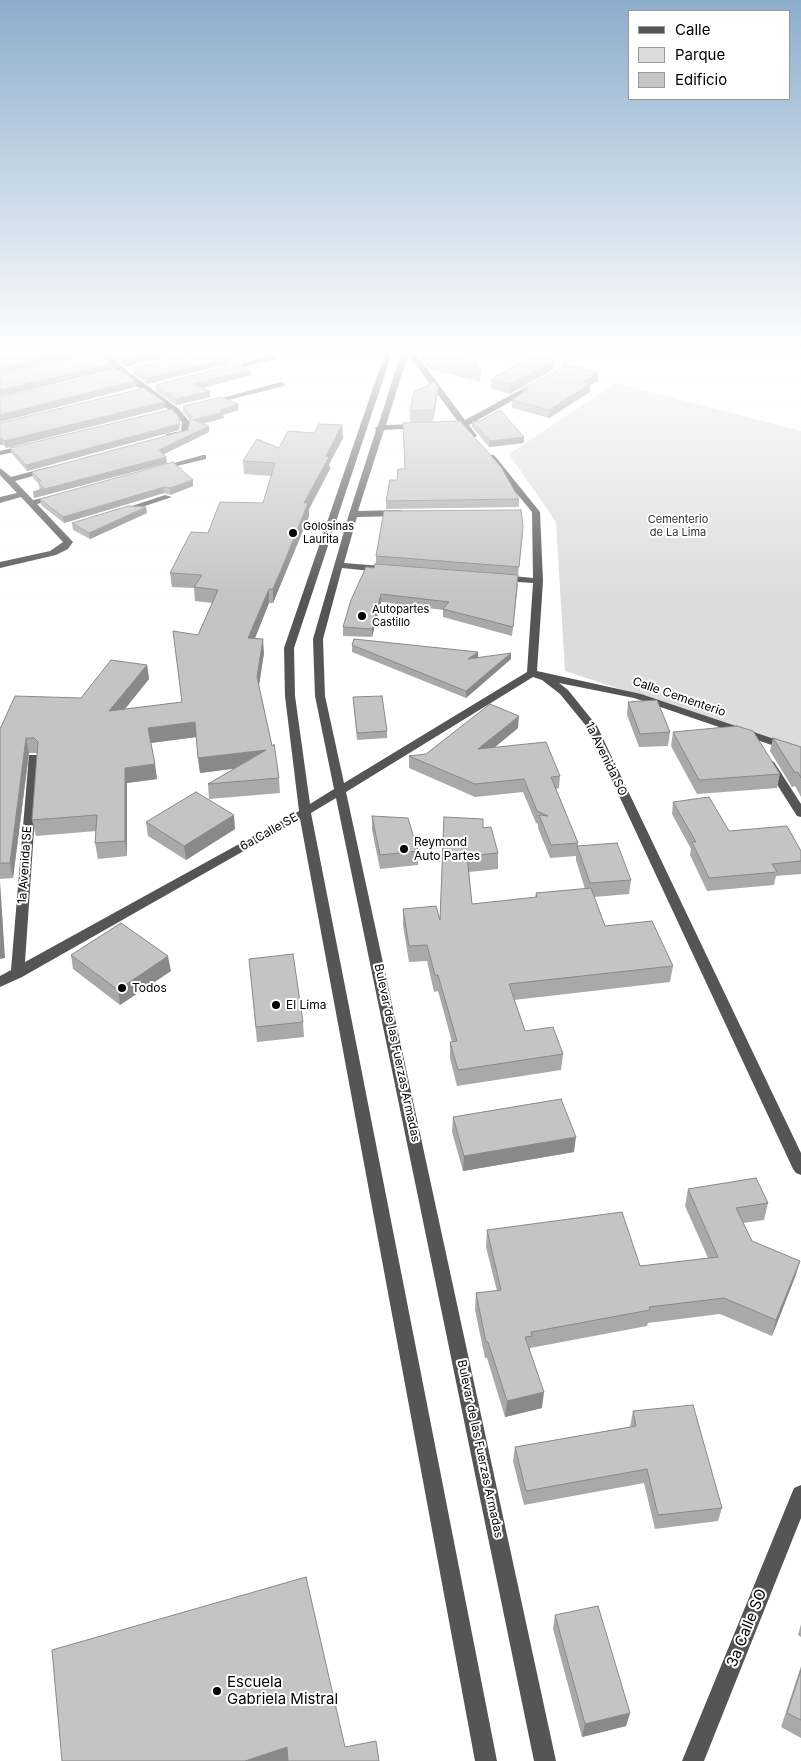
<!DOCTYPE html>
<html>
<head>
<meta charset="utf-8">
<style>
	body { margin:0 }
	#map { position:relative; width:801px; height:1761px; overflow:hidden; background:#fff; font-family:Inter,sans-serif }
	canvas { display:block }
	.legend { position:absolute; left:628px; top:10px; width:162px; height:90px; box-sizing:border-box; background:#fff; border:1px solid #999; margin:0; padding:6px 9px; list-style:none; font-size:15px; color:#000 }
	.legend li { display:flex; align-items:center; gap:10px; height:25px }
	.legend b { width:25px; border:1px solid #999 }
</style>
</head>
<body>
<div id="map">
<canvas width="801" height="1761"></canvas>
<ul class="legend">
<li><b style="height:6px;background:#555"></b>Calle</li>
<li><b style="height:14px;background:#dcdcdc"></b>Parque</li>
<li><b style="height:14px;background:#c4c4c4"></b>Edificio</li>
</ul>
</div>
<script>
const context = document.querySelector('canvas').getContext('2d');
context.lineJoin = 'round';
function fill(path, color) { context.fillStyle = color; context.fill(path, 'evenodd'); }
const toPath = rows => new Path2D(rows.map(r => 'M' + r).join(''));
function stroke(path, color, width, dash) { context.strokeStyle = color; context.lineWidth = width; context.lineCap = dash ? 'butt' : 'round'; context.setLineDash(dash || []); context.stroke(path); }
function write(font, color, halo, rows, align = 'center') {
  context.font = font + ' Inter,sans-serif'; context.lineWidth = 4; context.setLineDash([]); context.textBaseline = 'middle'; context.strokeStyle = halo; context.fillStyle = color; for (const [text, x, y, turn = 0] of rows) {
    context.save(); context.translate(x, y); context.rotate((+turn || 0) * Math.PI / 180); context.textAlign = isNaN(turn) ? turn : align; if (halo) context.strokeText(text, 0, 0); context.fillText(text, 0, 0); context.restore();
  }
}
const green = toPath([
	[616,383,801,431,801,748,565,671,556,522,509,454]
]);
const minor = toPath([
	[95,350,103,350,126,370,179,409,190,422,188,434,166,438,166,434,181,431,182,422,173,413,120,374,95,350],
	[386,350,393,350,294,648,295,696,310,804,334,789,315,696,313,639,349,514,376,430,375,428,378,426,402,350,413,350,465,420,533,383,540,385,469,425,477,436,473,438,463,427,453,427,453,423,459,423,408,354,386,425,419,424,423,426,419,428,384,430,358,511,401,510,405,513,401,516,357,517,344,563,381,566,386,569,381,572,342,568,323,639,325,696,344,783,527,672,533,583,503,581,498,578,503,575,533,578,532,512,488,459,488,455,494,455,540,512,543,581,537,671,641,694,801,748,801,755,634,698,559,683,568,690,597,726,801,1153,801,1175,796,1173,793,1169,587,727,560,694,542,680,533,677,346,792,556,1761,534,1761,336,798,311,813,497,1761,475,1761,300,819,22,977,0,987,0,976,11,970,29,755,37,755,39,757,25,962,299,811,285,696,284,648,386,350],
	[273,355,276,355,276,359,227,371,223,369,273,355],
	[281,382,285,384,284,386,208,405,204,403,281,382],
	[26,445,30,447,29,449,0,455,0,451,26,445],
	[203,455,206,455,206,459,160,470,156,468,203,455],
	[48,467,52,469,51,471,15,481,33,500,60,494,60,498,37,504,73,542,68,549,56,555,0,568,0,562,50,551,63,542,21,497,0,503,0,497,17,493,0,475,0,468,11,477,48,467],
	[165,495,172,497,124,513,117,511,165,495],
	[770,761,774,762,801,804,801,817,797,816,764,764,770,761],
	[801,1485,801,1518,704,1761,682,1761,794,1488,801,1485]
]);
const wall = toPath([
	[110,350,192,350,125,367,111,355],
	[420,350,470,350,481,373,480,382,429,369,420,356],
	[230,358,231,363,147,384,133,374,133,368],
	[554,369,510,394,491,389,491,379],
	[250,370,251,375,202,388,210,391,210,397,176,405,156,391,156,385],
	[598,372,598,381,590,385,590,392,549,418,512,408,512,400,523,393,523,389],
	[437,398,433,422,410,422,410,411],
	[238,404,238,410,223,415,224,418,202,424,209,432,164,454,166,457,167,463,34,498,40,489,38,483,33,478,32,472,188,430,190,420,183,412,183,406],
	[165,408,6,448,3,445,0,445,0,423],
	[179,417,180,423,179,430,27,471,12,454,10,448],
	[480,421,524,443,489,447,472,427,472,422],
	[342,425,343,438,329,464,330,469,309,509,309,516,273,603,269,603,255,638,264,653,259,686,279,778,280,793,209,799,208,784,233,769,200,773,196,737,151,743,157,779,127,783,127,856,98,859,95,843,96,831,36,836,32,820,37,753,29,753,13,878,0,879,0,728,81,698,147,665,149,679,125,709,182,702,198,635,212,603,195,601,194,588,172,587,170,573,208,533,263,503,271,476,244,474,243,461,279,448,314,433],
	[193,480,193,486,170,495,164,493,64,523,41,505,40,499],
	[397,480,519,499,519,507,386,509,386,501],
	[147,513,90,539,73,530,72,523],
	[523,533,518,575,376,564,376,556],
	[366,567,518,584,512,636,443,617,443,610,381,602,372,637,343,636,343,627],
	[352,645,478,658,511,659,466,698,352,652],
	[353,697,387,731,387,738,357,740],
	[628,702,670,732,668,746,639,747,627,715],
	[518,728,495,747,560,776,559,788,556,789,578,843,578,846,631,880,629,894,594,897,605,926,673,966,670,982,514,1000,525,1031,563,1054,561,1070,457,1086,450,1058,450,1042,452,1042,438,991,434,992,427,961,409,962,403,925,403,909,440,920,444,817,483,828,498,853,498,869,469,872,472,904,535,898,536,893,585,889,576,860,576,856,550,858,538,828,538,824,536,823,523,792,475,797,409,768,409,756,426,754],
	[673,732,780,774,777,788,697,794,671,746],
	[773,738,801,747,801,797,795,786,792,787,770,751],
	[673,802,729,831,801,851,801,874,776,876,774,885,707,891,690,855,691,849,672,814],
	[372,816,418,851,418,865,380,869,372,830],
	[146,822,235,829,186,860,148,836],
	[71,955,171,971,120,1005,73,969],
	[249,959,303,1022,304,1037,257,1042],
	[453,1117,574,1152,463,1171,452,1132],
	[688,1189,768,1203,764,1220,743,1223,752,1241,800,1261,795,1277,772,1336,720,1314,648,1323,647,1326,530,1348,530,1352,542,1408,505,1417,487,1358,485,1358,475,1310,476,1293,497,1291,486,1247,487,1230,640,1266,708,1258,685,1206],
	[633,1411,722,1508,718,1521,655,1529,644,1483,524,1505,513,1461,515,1447,630,1427],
	[555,1615,630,1713,626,1726,582,1737,553,1629],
	[801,1624,801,1637,798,1635],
	[801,1666,801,1738,781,1727]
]);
const shadedWall = toPath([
	[73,350,94,350,94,352,0,374,0,368],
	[166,350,192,350,125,367,124,361],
	[230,358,231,363,147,384,147,378],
	[555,360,554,369,510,394,510,384],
	[112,364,113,370,0,397,0,390],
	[250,370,251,375,195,390,194,384],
	[598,372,598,381,590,385,590,392,549,418,549,410,583,382],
	[135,381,136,387,0,422,0,415],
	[438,387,437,398,433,422,434,410],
	[210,391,210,397,176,405,176,399],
	[164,402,165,408,6,448,4,441],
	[238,404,238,410,223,415,224,418,194,426,193,420],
	[179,417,180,423,179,430,27,471,26,465],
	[342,425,343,438,329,464,330,469,309,509,309,516,273,603,273,589,304,503,326,456],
	[209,426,209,432,160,456,159,450],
	[524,437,524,443,489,447,490,441],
	[0,438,2,438,3,445,0,445],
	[166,457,167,463,34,498,33,492],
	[193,480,193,486,170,495,170,488],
	[164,487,164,493,64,523,63,517],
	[146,507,147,513,90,539,89,533],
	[269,589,269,603,249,653,248,638],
	[381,594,381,602,372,637,372,629],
	[263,639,264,653,258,691,257,677],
	[478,652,478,658,468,659],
	[511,653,511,659,466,698,466,691],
	[147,665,149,679,111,726,109,711],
	[519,716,518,728,478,761,478,749],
	[195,722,197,737,150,743,148,728],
	[26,738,29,753,13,878,10,863],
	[266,750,267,764,200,773,198,758],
	[155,764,157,779,127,783,127,856,125,841,125,768],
	[234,815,235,829,186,860,184,846],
	[0,881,5,958,0,959],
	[168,956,171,971,120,1005,118,990],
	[576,1137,574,1152,463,1171,464,1156],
	[800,1261,795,1277,772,1336,776,1320],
	[544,1392,542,1408,505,1417,507,1401],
	[630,1713,626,1726,582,1737,585,1724],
	[287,1747,289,1761,245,1761]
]);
const building = toPath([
	[0,350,73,350,0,368,0,350],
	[112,350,166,350,124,361,112,350],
	[202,350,218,350,230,358,147,378,133,368,202,350],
	[422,350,470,350,481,373,429,359,422,350],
	[99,352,112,364,0,390,0,375,99,352],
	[534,355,555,360,510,384,491,379,534,355],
	[239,363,250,370,194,384,210,391,176,399,156,385,239,363],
	[564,364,598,372,583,382,590,384,549,410,512,400,528,390,523,389,564,366,564,364],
	[121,370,135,381,0,415,0,398,121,370],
	[434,382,438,387,434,410,410,411,414,392,434,382],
	[144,388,164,402,4,441,2,438,0,438,0,423,144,388],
	[221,397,238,404,220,410,223,412,193,420,209,426,159,450,166,457,33,492,44,488,38,482,41,481,32,472,188,430,191,417,183,406,221,397],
	[172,409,179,417,179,424,26,465,10,448,172,409],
	[500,410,524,437,490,441,472,422,480,421,500,410],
	[460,421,501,467,519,499,386,501,390,480,397,480,398,469,405,469,403,423,460,421],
	[319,424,342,425,326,456,329,457,304,503,308,503,284,563,273,589,269,589,248,638,263,639,257,677,272,746,274,744,279,778,208,784,266,750,198,758,195,722,148,728,155,764,125,768,125,841,95,843,97,815,32,820,38,742,34,738,26,738,10,863,0,863,0,728,1,727,15,696,81,698,111,660,147,665,109,711,182,702,173,631,198,635,218,590,194,587,202,575,170,573,191,532,208,533,220,502,263,503,275,463,243,461,257,439,279,448,288,431,314,433,319,424],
	[173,462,193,480,170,488,164,487,63,517,40,499,173,462],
	[128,506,146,507,89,533,72,523,128,506],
	[521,510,523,526,519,567,376,556,384,511,521,510],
	[375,564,518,575,513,627,443,609,449,602,381,594,372,629,343,627,351,600,366,567,374,568,375,564],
	[354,639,478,652,468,659,511,653,466,691,352,645,354,639],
	[382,696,387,731,357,733,353,697,382,696],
	[657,700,670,732,640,734,628,702,657,700],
	[490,704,519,716,478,749,546,742,560,776,551,777,578,843,551,845,539,815,548,816,537,811,524,779,475,784,409,756,426,754,490,704],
	[737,726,753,731,780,774,699,780,673,732,737,726],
	[773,738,801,747,801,778,798,772,795,773,773,738],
	[196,792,234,815,184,846,146,822,196,792],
	[709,797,729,831,787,826,801,851,801,861,772,864,777,872,709,878,692,842,696,842,673,802,709,797],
	[372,816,408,818,418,851,380,855,372,816],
	[444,817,483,819,483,828,491,827,498,853,467,856,472,904,537,897,536,893,591,888,605,926,652,921,673,966,509,984,525,1031,553,1027,563,1054,458,1070,450,1042,457,1041,438,975,435,975,427,945,409,946,403,909,436,906,440,920,444,817],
	[617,843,631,880,590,883,577,846,617,843],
	[121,923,168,956,118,990,71,955,121,923],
	[0,924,1,943,0,943,0,924],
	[293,954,303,1022,256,1027,249,959,293,954],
	[561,1099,576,1137,464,1156,453,1117,561,1099],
	[756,1178,768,1203,736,1208,752,1241,800,1261,776,1320,724,1298,649,1307,650,1310,531,1332,532,1336,525,1337,544,1392,507,1401,488,1342,486,1342,476,1293,501,1290,487,1230,622,1212,640,1266,718,1257,688,1189,756,1178],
	[693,1405,722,1508,658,1515,647,1469,526,1491,515,1447,636,1426,633,1411,693,1405],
	[306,1577,345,1747,376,1741,379,1761,288,1761,287,1747,245,1761,62,1761,52,1650,306,1577],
	[598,1606,630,1713,585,1724,555,1615,598,1606],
	[801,1670,801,1720,787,1713,801,1670]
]);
const markers = [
	[293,533,5,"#000"],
	[362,616,5,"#000"],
	[404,849,5,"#000"],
	[122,988,5,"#000"],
	[276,1005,5,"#000"],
	[217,1691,5,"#000"]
];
const farParknames = [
	["Cementerio",678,520],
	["de La Lima",678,533]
];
const farPoinames = [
	["Golosinas",303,527],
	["Laurita",303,540],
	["Autopartes",372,610],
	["Castillo",372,623]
];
const streetNames = [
	["Calle Cementerio",679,697,19],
	["1a Avenida SO",606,759,64],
	["6a Calle SE",269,832,-29],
	["1a Avenida SE",25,865,-86],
	["Bulevar de las Fuerzas Armadas",397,1053,78],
	["Bulevar de las Fuerzas Armadas",480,1449,78]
];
const poiNames = [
	["Reymond",414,842],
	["Auto Partes",414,856],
	["Todos",132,988],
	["El Lima",286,1005]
];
const nearStreetnames = [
	["3a Calle SO",747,1628,-68]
];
const nearPoinames = [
	["Escuela",227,1682],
	["Gabriela Mistral",227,1699]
];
fill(green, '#dcdcdc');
fill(minor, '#555');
fill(wall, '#a9a9a9');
fill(shadedWall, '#898989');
fill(building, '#c4c4c4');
stroke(building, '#898989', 1);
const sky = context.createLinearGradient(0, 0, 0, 597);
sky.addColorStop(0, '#8cadcc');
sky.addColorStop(0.59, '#fff');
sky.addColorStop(1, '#ffffff00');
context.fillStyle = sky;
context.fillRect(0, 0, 801, 597);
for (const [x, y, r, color] of markers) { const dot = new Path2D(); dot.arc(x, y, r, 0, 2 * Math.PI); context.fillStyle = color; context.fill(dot); stroke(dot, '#fff', 2); }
write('11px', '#333', '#fff', farParknames);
write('11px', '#000', '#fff', farPoinames, 'left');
write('12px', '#000', '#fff', streetNames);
write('12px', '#000', '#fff', poiNames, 'left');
write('15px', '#000', '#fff', nearStreetnames);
write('15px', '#000', '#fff', nearPoinames, 'left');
</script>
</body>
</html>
